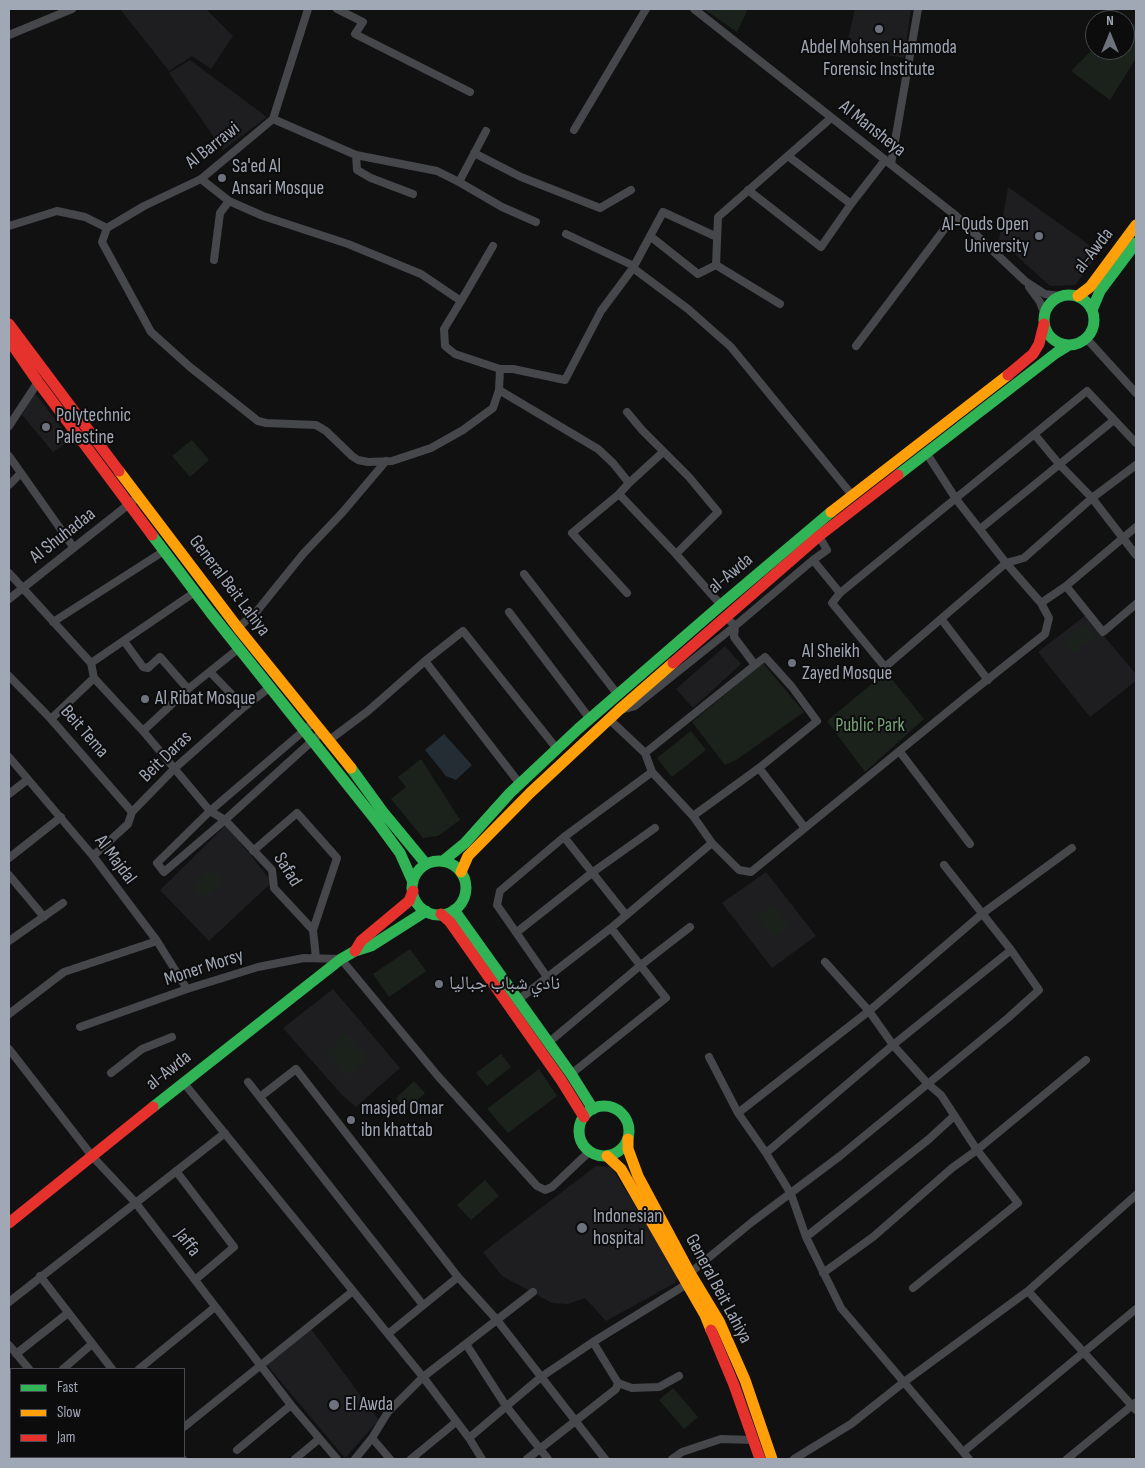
<!DOCTYPE html>
<html>
<head>
<meta charset="utf-8">
<style>
	body { margin:0 }
	#map { position:relative; width:1145px; height:1468px; overflow:hidden; background:#111112; font-family:"Sofia Sans Condensed",sans-serif }
	canvas { display:block }
	.frame { position:absolute; inset:0; border:10px solid #a0a7b5; pointer-events:none }
	.legend { position:absolute; left:10px; top:1368px; width:175px; height:90px; box-sizing:border-box; background:#0c0c0d; border:1px solid #474a50; margin:0; padding:6px 9px; list-style:none; font-size:15px; color:#a0a7b5 }
	.legend li { display:flex; align-items:center; gap:10px; height:25px }
	.legend b { width:25px; border:1px solid #474a50 }
	.north { position:absolute; left:1085px; top:10px; width:50px; height:50px; box-sizing:border-box; background:#0c0c0d; border:1px solid #474a50; border-radius:50%; rotate:0deg; font-size:14px; font-weight:700; line-height:20px; text-align:center; color:#a0a7b5 }
	.north::after { content:''; display:block; margin:auto; width:18px; height:22px; background:#6e727c; clip-path:polygon(50% 0,100% 100%,50% 72%,0 100%) }
</style>
</head>
<body>
<div id="map">
<canvas width="1145" height="1468"></canvas>
<div class="frame"></div>
<ul class="legend">
<li><b style="height:6px;background:#30b455"></b>Fast</li>
<li><b style="height:6px;background:#ff9f0a"></b>Slow</li>
<li><b style="height:6px;background:#e5322d"></b>Jam</li>
</ul>
<div class="north">N</div>
</div>
<script>
const context = document.querySelector('canvas').getContext('2d');
context.lineJoin = 'round';
function fill(path, color) { context.fillStyle = color; context.fill(path, 'evenodd'); }
const toPath = rows => new Path2D(rows.map(r => 'M' + r).join(''));
function stroke(path, color, width, dash) { context.strokeStyle = color; context.lineWidth = width; context.lineCap = dash ? 'butt' : 'round'; context.setLineDash(dash || []); context.stroke(path); }
function write(font, color, halo, rows, align = 'center') {
  context.font = font + ' "Sofia Sans Condensed","Noto Naskh Arabic",sans-serif'; context.lineWidth = 4; context.setLineDash([]); context.textBaseline = 'middle'; context.strokeStyle = halo; context.fillStyle = color; for (const [text, x, y, turn = 0] of rows) {
    context.save(); context.translate(x, y); context.rotate((+turn || 0) * Math.PI / 180); context.textAlign = isNaN(turn) ? turn : align; if (halo) context.strokeText(text, 0, 0); context.fillText(text, 0, 0); context.restore();
  }
}
const built = toPath([
	[120,9,206,9,233,36,211,69,192,56,169,71],
	[855,9,911,9,904,58,846,48],
	[190,60,267,117,223,150,169,73],
	[1008,187,1088,244,1098,255,1075,285,1050,286,999,240],
	[35,393,71,440,53,452,22,415],
	[1086,615,1136,674,1136,681,1090,717,1038,652],
	[725,646,741,664,693,708,676,689],
	[226,825,272,882,209,941,160,890],
	[766,872,816,936,772,968,722,903],
	[333,989,400,1068,356,1107,343,1096,283,1028],
	[596,1166,611,1167,677,1272,678,1276,675,1283,606,1321,585,1298,568,1304,552,1303,502,1276,483,1252],
	[311,1329,379,1420,345,1458,265,1363]
]);
const green = toPath([
	[704,9,748,9,737,32],
	[1133,24,1136,25,1136,58,1110,100,1071,71,1095,47,1095,50,1125,50,1125,27],
	[192,440,209,460,190,477,172,456],
	[1087,624,1096,636,1074,653,1064,641],
	[763,663,804,712,736,760,725,765,692,722],
	[886,672,924,719,865,772,827,721],
	[691,731,706,750,672,777,657,758],
	[421,759,460,820,438,836,423,838,391,799,406,787,398,777],
	[212,869,223,881,203,899,192,887],
	[771,905,789,926,774,938,757,916],
	[410,949,426,971,389,997,373,974],
	[346,1034,368,1058,349,1076,327,1052],
	[501,1054,511,1067,487,1086,476,1073],
	[539,1069,557,1096,508,1133,487,1109],
	[414,1081,425,1093,406,1110,396,1098],
	[485,1180,499,1196,471,1220,457,1205],
	[673,1388,698,1417,684,1429,659,1400]
]);
const water = toPath([
	[444,734,472,765,456,780,446,776,425,750]
]);
const street = toPath([
	[337,9,363,22,355,34,470,92],
	[694,9,955,215,1025,281,1045,294,1059,296],
	[9,35,72,9],
	[273,119,356,155,357,170,371,178,413,194],
	[574,130,646,9],
	[474,153,521,177,600,208,631,190],
	[356,155,437,171,459,182,486,131],
	[788,156,851,204],
	[891,164,918,9],
	[201,179,229,201,263,216,348,244,421,274,461,301,444,329,445,346,455,354,500,369,513,369,565,380,601,311,633,268,663,212,717,237],
	[459,182,502,207,536,222],
	[748,190,821,247,851,204,885,160],
	[9,226,57,211,85,217,107,228,144,206,201,179,273,119,308,9],
	[107,228,102,242,151,332,190,367,258,421,266,423,316,425,326,431,352,456,358,460,368,462,392,461,431,448,463,430,493,408,499,390],
	[566,234,634,266],
	[650,236,698,274,716,265],
	[214,260,220,213,229,201],
	[633,268,688,309,731,347,852,495],
	[1029,287,1040,302,1044,313],
	[461,301,493,246],
	[780,304,716,265,718,217,831,118],
	[1086,338,1136,393],
	[856,346,955,215],
	[500,369,499,390,598,449,613,463,629,483],
	[627,412,642,430,689,477,718,512,676,554],
	[9,426,38,382],
	[1035,435,1059,464,1092,498,1136,555],
	[9,456,74,548],
	[9,485,21,473],
	[619,494,675,553,721,605],
	[980,529,1114,420],
	[819,536,827,550,813,560,840,593,832,603,885,667,1006,563,1024,558,1092,498,1136,465],
	[9,573,91,663,94,678,143,731,210,811,225,820,272,870,274,888,313,930,316,958],
	[524,574,618,695],
	[1066,586,1103,632,1136,604],
	[627,593,572,533,619,494,629,483,663,452],
	[840,593,1087,391,1136,443],
	[9,599,138,497],
	[1041,603,1066,586,1136,527],
	[509,612,590,719],
	[726,617,735,626,734,637,755,665],
	[942,620,988,680],
	[53,622,164,551],
	[238,628,257,611,303,554,342,513,386,461],
	[124,641,143,667,148,668,160,657,188,689],
	[425,661,520,784],
	[91,663,195,592],
	[210,672,244,707],
	[9,676,51,719,132,812],
	[623,709,635,706,735,626,813,560],
	[51,719,94,678],
	[609,719,645,753,652,772,693,816,712,843,739,870,751,872,968,695,1045,634,1049,618,1041,603,1006,563,956,499,927,454],
	[314,722,210,811,157,863,164,872,225,820,322,732],
	[143,731,188,689,238,649],
	[328,741,368,711,425,661,463,631,557,749],
	[900,752,970,844],
	[645,753,765,657,792,687,817,721,759,768,693,816],
	[9,757,93,856,157,941,187,989],
	[759,768,805,828],
	[9,794,27,780],
	[564,837,626,915],
	[253,851,297,813,337,858,313,930],
	[93,856,128,824,132,812,175,768,244,707,269,688],
	[9,858,61,817],
	[9,875,44,917],
	[517,932,593,872,655,828],
	[9,941,63,903],
	[825,962,869,1011,893,1045,928,1084,941,1095,977,1150,1018,1203,913,1288],
	[547,977,497,905,500,891,564,837,652,772],
	[518,1000,611,928,712,843],
	[9,1014,64,972,157,941],
	[80,1027,187,989,258,967,304,958,341,959,437,1075,537,1186,545,1190,552,1187,590,1151],
	[548,1043,641,965,690,927],
	[9,1049,92,1156,135,1202,291,1405,337,1459],
	[709,1057,738,1113,766,1153],
	[111,1073,142,1049,172,1037],
	[571,1074,666,998,611,928],
	[183,1082,423,1377,469,1438,482,1459],
	[248,1082,423,1305],
	[260,1097,296,1069,458,1277,497,1320,605,1459],
	[738,1113,869,1011,983,913,1072,848],
	[176,1171,234,1247,195,1280],
	[806,1237,929,1139,954,1116],
	[690,1273,752,1222,840,1156,1008,1018,1039,990,1011,950,944,865],
	[823,1273,873,1237,952,1168,977,1150,1086,1060],
	[40,1276,112,1369],
	[1028,1291,1136,1410],
	[9,1302,225,1133],
	[388,1334,458,1277],
	[593,1342,618,1383,632,1388,659,1387,679,1376],
	[466,1344,506,1406,548,1459],
	[9,1345,29,1369],
	[16,1354,68,1313],
	[63,1369,92,1344],
	[139,1369,215,1307],
	[184,1427,353,1291],
	[9,1438,11,1441],
	[372,1438,390,1459],
	[469,1438,541,1377,593,1342,687,1284],
	[237,1450,291,1405],
	[963,1452,1136,1309],
	[102,1457,105,1459],
	[181,1457,183,1459],
	[28,1459,31,1457],
	[145,1459,148,1457],
	[295,1459,319,1439],
	[355,1459,372,1438,388,1412,423,1377,533,1292],
	[411,1459,456,1422],
	[527,1459,616,1389,618,1383],
	[672,1459,682,1452,721,1439,753,1440],
	[794,1459,851,1424,904,1382,1028,1291,1136,1195],
	[969,1459,841,1308,806,1237,791,1194,766,1153,893,1045,1011,950],
	[1067,1459,1135,1403]
]);
const fast = toPath([
	'1044 320a25 25 0 1 1 50 0a25 25 0 1 1-50 0Z',
	[1092,310,1100,291,1136,243],
	[898,475,1056,353,1069,345],
	[152,535,210,612,378,823,400,853,413,882],
	[351,768,383,812,426,864],
	[443,861,465,843,510,793,578,729,721,605,831,512],
	'412 888a27 27 0 1 1 54 0a27 27 0 1 1-54 0Z',
	[454,910,571,1074,593,1109],
	'579 1131a25 25 0 1 1 50 0a25 25 0 1 1-50 0Z',
	[153,1107,341,959,355,951,371,946,426,911]
]);
const slow = toPath([
	[1078,296,1090,287,1136,225],
	[119,471,238,628,351,768],
	[831,512,1008,375],
	[461,872,468,856,530,793,619,710,673,663],
	[628,1139,628,1149,638,1176,690,1273,719,1321,745,1380,772,1459],
	[607,1156,621,1169,705,1315,711,1330]
]);
const jam = toPath([
	[9,324,119,471],
	[9,340,38,382,152,535],
	[1008,375,1033,354,1039,344,1044,324],
	[673,663,819,536,898,475],
	[441,914,450,922,561,1080,584,1117],
	[355,951,361,941,409,901,413,891],
	[9,1223,153,1107],
	[711,1330,734,1385,760,1459]
]);
const markers = [
	[879,29,5,"#6e727c"],
	[222,178,5,"#6e727c"],
	[1039,236,5,"#6e727c"],
	[46,427,5,"#6e727c"],
	[792,663,5,"#6e727c"],
	[145,699,5,"#6e727c"],
	[439,984,5,"#6e727c"],
	[351,1120,5,"#6e727c"],
	[582,1228,6,"#6e727c"],
	[334,1405,6,"#6e727c"]
];
const poiNames = [
	["Abdel Mohsen Hammoda",879,48,"center"],
	["Forensic Institute",879,70,"center"],
	["Sa'ed Al",232,167],
	["Ansari Mosque",232,189],
	["Al-Quds Open",1029,225,"right"],
	["University",1029,247,"right"],
	["Polytechnic",56,416],
	["Palestine",56,438],
	["Al Sheikh",802,652],
	["Zayed Mosque",802,674],
	["Al Ribat Mosque",155,699],
	["نادي شباب جباليا",449,984],
	["masjed Omar",361,1109],
	["ibn khattab",361,1131],
	["Indonesian",593,1217],
	["hospital",593,1239],
	["El Awda",345,1405]
];
const streetNames = [
	["Al Mansheya",872,129,38],
	["Al Barrawi",213,146,-38],
	["al-Awda",1094,251,-52],
	["Al Shuhadaa",63,536,-38],
	["al-Awda",731,574,-40],
	["General Beit Lahiya",229,586,53],
	["Beit Tema",84,732,49],
	["Beit Daras",166,757,-44],
	["Al Majdal",115,860,53],
	["Safad",287,870,58],
	["Moner Morsy",204,968,-18],
	["al-Awda",169,1071,-38],
	["Jaffa",187,1243,52],
	["General Beit Lahiya",718,1289,62]
];
const parkNames = [
	["Public Park",870,726]
];
fill(built, '#1e1e20');
fill(green, '#1b221c');
fill(water, '#242d34');
stroke(street, '#45474b', 8);
stroke(fast, '#30b455', 11);
stroke(slow, '#ff9f0a', 11);
stroke(jam, '#e5322d', 11);
for (const [x, y, r, color] of markers) { const dot = new Path2D(); dot.arc(x, y, r, 0, 2 * Math.PI); context.fillStyle = color; context.fill(dot); stroke(dot, '#0c0c0d', 2); }
write('19px', '#a0a7b5', '#0c0c0d', poiNames, 'left');
write('19px', '#a0a7b5', '#0c0c0d', streetNames);
write('19px', '#75a277', '#0c0c0d', parkNames);
</script>
</body>
</html>
